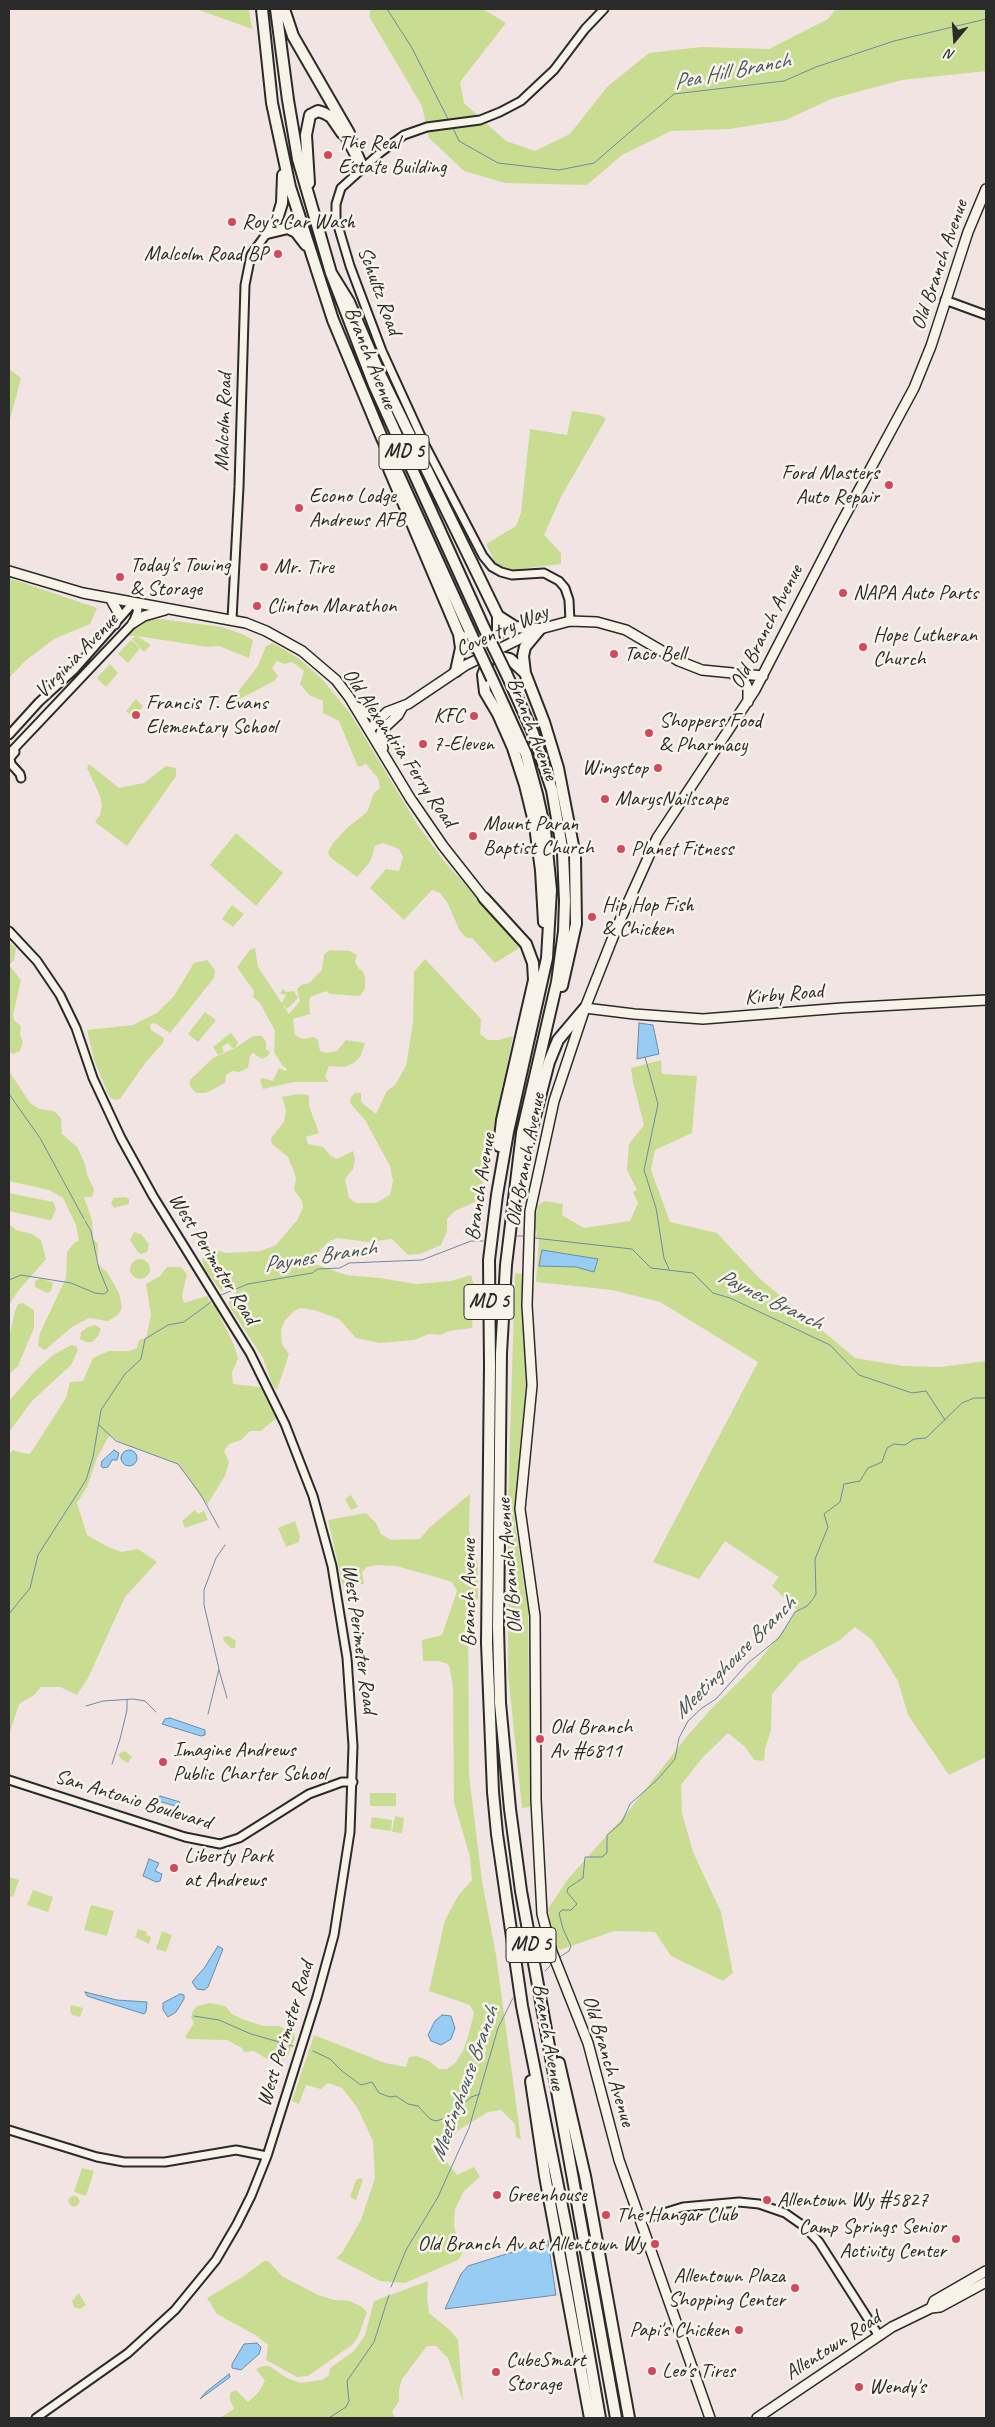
<!DOCTYPE html>
<html>
<head>
<meta charset="utf-8">
<style>
	body { margin:0 }
	#map { position:relative; width:995px; height:2427px; overflow:hidden; background:#f1e4e3; font-family:Caveat,sans-serif }
	canvas { display:block }
	.frame { position:absolute; inset:0; border:10px solid #2b2b2b; pointer-events:none }
	.north { position:absolute; left:930px; top:15px; width:50px; height:50px; -webkit-text-stroke:4px #f7f3e8; paint-order:stroke; rotate:198deg; font-size:14px; font-weight:700; line-height:20px; text-align:center; color:#2b2b2b }
	.north::after { content:''; display:block; margin:auto; width:18px; height:22px; background:#2b2b2b; clip-path:polygon(50% 0,100% 100%,50% 72%,0 100%) }
</style>
</head>
<body>
<div id="map">
<canvas width="995" height="2427"></canvas>
<div class="frame"></div>
<div class="north">N</div>
</div>
<script>
const context = document.querySelector('canvas').getContext('2d');
context.lineJoin = 'round';
function fill(path, color) { context.fillStyle = color; context.fill(path, 'evenodd'); }
const toPath = rows => new Path2D(rows.map(r => 'M' + r).join(''));
function stroke(path, color, width, dash) { context.strokeStyle = color; context.lineWidth = width; context.lineCap = dash ? 'butt' : 'round'; context.setLineDash(dash || []); context.stroke(path); }
function write(font, color, halo, rows, align = 'center') {
  context.font = font + ' Caveat,sans-serif'; context.lineWidth = 5; context.setLineDash([]); context.textBaseline = 'middle'; context.strokeStyle = halo; context.fillStyle = color; for (const [text, x, y, turn = 0] of rows) {
    context.save(); context.translate(x, y); context.rotate((+turn || 0) * Math.PI / 180); context.textAlign = isNaN(turn) ? turn : align; if (halo) context.strokeText(text, 0, 0); context.fillText(text, 0, 0); context.restore();
  }
}
const green = toPath([
	[196,9,249,9,252,29],
	[370,9,483,9,506,23,460,82,464,103,506,141,535,151,570,134,607,87,649,53,701,47,769,49,828,19,836,9,986,9,986,71,902,80,831,99,786,120,729,129,671,131,622,155,587,185,505,183,464,171,429,138,422,106,370,18],
	[9,369,21,378,9,423],
	[572,411,600,415,606,419,562,495,544,535,561,553,561,564,510,570,496,564,486,544,516,526,521,513,530,429,567,435],
	[9,578,97,608,90,624,54,639,25,661,9,678],
	[161,619,222,627,242,634,253,640,249,658,219,646,208,647,137,636,151,645,144,652,132,639,136,636,128,636,131,631,147,620],
	[131,640,140,648,128,663,118,654],
	[273,643,298,658,321,678,337,697,350,713,417,824,444,861,521,947,495,963,472,938,467,938,460,931,447,902,440,893,432,890,404,920,370,888,386,869,399,871,403,857,399,849,383,843,375,846,370,862,357,877,330,857,328,852,333,843,348,827,367,812,374,793,380,788,378,778,366,764,358,767,339,721,323,713,323,701,309,695,300,684,304,671,292,662,284,664,277,661,272,668,278,676,274,681,236,701,233,698,258,666,266,646],
	[110,664,118,673,106,687,97,678],
	[136,699,143,706,134,718,126,711],
	[89,764,119,788,144,783,166,766,176,768,176,776,127,846,95,822,100,815,102,805,100,796,87,768],
	[236,833,283,873,256,906,210,865],
	[232,905,244,914,233,927,222,919],
	[9,942,16,948,14,960,9,965,21,980,13,1015,14,1020,21,1026,20,1035,23,1042,20,1051,13,1054,9,1052],
	[255,948,258,967,289,1014,300,1001,297,989,301,985,309,983,322,970,324,954,330,950,350,951,357,955,355,962,359,969,363,971,365,978,365,989,360,996,330,994,326,991,310,997,309,1003,310,1014,293,1019,295,1035,302,1039,314,1037,318,1040,320,1051,326,1053,337,1051,346,1040,365,1043,360,1057,354,1063,344,1067,329,1066,325,1077,329,1082,294,1082,263,1089,260,1080,262,1078,273,1081,279,1068,286,1071,287,1069,282,1065,274,1052,275,1031,260,1003,253,997,254,991,237,967,250,950],
	[425,959,481,1019,480,1034,488,1040,499,1040,513,1036,480,1196,475,1202,455,1211,447,1219,447,1231,441,1245,420,1254,408,1255,392,1239,368,1242,337,1238,327,1243,316,1255,315,1264,346,1275,380,1278,416,1284,451,1281,471,1275,474,1285,472,1328,449,1331,440,1335,429,1334,414,1340,380,1343,356,1338,339,1319,314,1310,300,1308,294,1311,285,1320,281,1330,282,1344,289,1354,277,1390,273,1386,263,1358,231,1309,228,1300,236,1292,237,1287,221,1291,206,1271,202,1261,205,1247,226,1253,261,1251,276,1245,298,1219,303,1207,302,1201,294,1190,296,1178,292,1167,288,1157,272,1144,271,1138,284,1122,286,1110,282,1097,298,1094,309,1095,309,1106,319,1133,306,1137,308,1144,323,1147,331,1156,337,1159,353,1151,355,1159,353,1169,345,1179,349,1198,356,1203,376,1203,390,1195,393,1181,390,1166,365,1120,350,1103,351,1097,355,1093,361,1093,361,1102,376,1114,387,1091,395,1085,406,1066,413,1023,414,972],
	[207,960,215,970,214,978,170,1033,155,1023,150,1024,151,1030,164,1038,163,1043,146,1062,120,1099,114,1100,109,1096,94,1060,87,1030,133,1025,157,1013,174,996,194,963],
	[283,989,287,992,294,991,298,998,287,1009,282,1003,287,993,284,995,280,993],
	[205,1012,216,1020,198,1042,188,1034],
	[231,1033,238,1042,235,1048,253,1036,262,1036,266,1042,266,1049,270,1052,268,1056,262,1059,253,1053,250,1056,248,1068,239,1072,232,1071,226,1075,225,1083,206,1093,196,1093,190,1086,190,1080,213,1058,235,1048,232,1048,228,1043,222,1047,224,1052,218,1055,213,1047],
	[661,1060,662,1074,697,1076,692,1133,655,1150,651,1170,670,1222,717,1233,759,1278,855,1358,903,1366,940,1367,986,1361,986,1757,949,1775,908,1715,898,1681,872,1640,855,1627,840,1640,800,1662,772,1694,771,1730,765,1749,764,1761,754,1760,745,1747,728,1733,703,1757,681,1785,682,1813,693,1852,721,1912,733,1973,723,1981,671,1956,655,1932,614,1931,560,1950,554,1944,548,1909,567,1880,626,1814,688,1735,713,1707,754,1667,785,1628,797,1610,772,1586,779,1577,725,1541,699,1579,653,1562,758,1362,660,1302,612,1290,536,1282,539,1239,536,1238,537,1231,534,1231,537,1206,544,1201,563,1204,562,1215,584,1228,630,1221,638,1203,633,1192,637,1190,627,1170,629,1144,644,1125,633,1082,631,1068],
	[9,1071,30,1103,39,1109,54,1111,61,1118,62,1134,77,1147,85,1164,87,1175,94,1189,92,1197,84,1197,92,1220,93,1239,98,1244,97,1263,107,1272,119,1293,122,1308,118,1315,108,1321,89,1318,72,1327,45,1350,38,1346,40,1333,66,1278,67,1252,75,1242,79,1241,76,1225,63,1198,49,1190,9,1181],
	[9,1193,53,1202,56,1209,52,1219,48,1220,9,1211],
	[125,1197,129,1199,129,1204,114,1208,111,1203,114,1198],
	[9,1224,16,1230,32,1234,41,1240,46,1259,18,1291,9,1305],
	[134,1232,141,1234,149,1244,147,1252,141,1254,137,1251,130,1240],
	'130 1269a10 10 0 1 1 20 0a10 10 0 1 1-20 0Z',
	[167,1267,181,1267,187,1274,182,1296,184,1303,207,1296,211,1304,215,1306,234,1345,238,1359,232,1372,233,1384,260,1387,276,1418,261,1431,250,1431,241,1440,229,1444,224,1451,229,1462,225,1476,207,1505,178,1464,126,1445,109,1436,97,1458,87,1487,77,1503,87,1535,108,1547,122,1552,138,1549,157,1562,125,1597,88,1678,77,1695,60,1687,41,1687,34,1695,19,1704,9,1735,9,1454,13,1450,22,1453,30,1454,66,1398,70,1382,83,1381,93,1358,109,1351,129,1351,137,1348,139,1340,146,1338,151,1315,146,1284,160,1276],
	[515,1273,522,1274,526,1386,516,1496,515,1523,528,1610,530,1807,522,1808,508,1674,508,1502],
	[41,1278,53,1283,51,1291,47,1293,35,1287,35,1281],
	[23,1303,34,1310,34,1328,18,1366,9,1374,9,1338,15,1311,18,1304],
	[95,1325,101,1329,98,1336,92,1342,86,1342,80,1339,81,1332,88,1327],
	[71,1345,76,1346,78,1350,71,1365,32,1401,9,1432,9,1401,35,1371,53,1355],
	[470,1494,469,1530,478,1565,478,1599,468,1607,469,1775,482,1881,496,1955,521,2140,516,2137,515,2124,501,2110,488,2112,457,2131,443,2157,457,2175,474,2167,480,2177,464,2191,455,2209,454,2226,462,2254,458,2260,405,2283,380,2281,336,2258,342,2253,361,2220,375,2178,373,2141,357,2107,342,2088,328,2083,321,2089,306,2085,299,2104,292,2101,314,2035,385,2063,406,2067,409,2057,417,2056,429,2061,439,2069,447,2069,455,2063,463,2051,469,2033,474,2013,470,2005,429,1991,445,1920,458,1896,472,1880,470,1857,454,1802,453,1688,450,1669,448,1664,439,1661,423,1661,422,1640,442,1635,457,1591,452,1582,436,1577,396,1566,378,1565,367,1567,362,1572,364,1584,343,1586,328,1520,366,1513,376,1523,381,1534,391,1540,420,1539,430,1527],
	[351,1495,358,1507,351,1510,345,1499],
	[195,1510,198,1514,204,1511,208,1520,185,1528,182,1521],
	[295,1521,300,1536,299,1542,286,1547,278,1528],
	[229,1636,236,1641,235,1648,231,1648,224,1641,223,1637],
	[125,1751,132,1757,128,1763,121,1759,118,1754],
	[370,1793,396,1793,396,1806,370,1806],
	[395,1816,404,1818,402,1833,392,1832],
	[372,1817,392,1820,391,1831,370,1828],
	[9,1877,19,1880,13,1897,9,1896],
	[33,1890,53,1897,48,1912,27,1905],
	[91,1905,114,1911,107,1936,84,1930],
	[138,1929,147,1932,146,1935,151,1937,149,1944,135,1937],
	[162,1931,172,1935,166,1952,156,1949],
	[210,2003,225,2006,232,2014,242,2019,263,2026,279,2026,294,2033,295,2038,288,2056,280,2062,272,2062,254,2051,244,2052,242,2048,227,2040,188,2039,185,2037,194,2023,191,2017,193,2011,197,2006],
	[71,2005,83,2008,80,2017,72,2015,70,2010],
	[82,2168,94,2171,86,2196,74,2192],
	[360,2178,363,2180,356,2200,350,2197,356,2180],
	'68.5 2201a5.5 5.5 0 1 1 11 0a5.5 5.5 0 1 1-11 0Z',
	[264,2261,268,2261,282,2276,318,2295,334,2300,350,2301,362,2307,367,2312,358,2337,352,2345,308,2376,297,2377,266,2360,268,2345,257,2336,217,2314,207,2298,244,2276],
	[428,2281,427,2296,429,2313,451,2331,458,2340,463,2401,448,2358,436,2346,427,2346,402,2379,399,2390,399,2401,392,2412,395,2418,220,2418,234,2409,230,2400,230,2393,236,2390,248,2402,258,2393,265,2381,256,2369,263,2366,269,2366,287,2378,300,2383,322,2380,329,2375,330,2368,354,2351,365,2335,374,2301],
	[79,2293,86,2305,80,2309,74,2307,72,2301]
]);
const water = toPath([
	[639,1023,653,1025,659,1054,637,1059,639,1023],
	[542,1250,598,1259,594,1272,576,1267,539,1266,542,1250],
	[114,1450,119,1453,117,1460,112,1460,108,1467,103,1468,101,1466,102,1461,114,1450],
	'121 1458a8 8 0 1 1 16 0a8 8 0 1 1-16 0Z',
	[170,1718,205,1730,205,1735,201,1736,162,1724,165,1719,170,1718],
	[160,1796,180,1802,179,1807,158,1801,160,1796],
	[149,1859,159,1863,155,1871,162,1874,160,1881,156,1882,143,1876,149,1859],
	[218,1946,223,1949,208,1987,204,1990,197,1989,192,1982,205,1967,218,1946],
	[85,1992,117,2000,147,2002,146,2012,144,2014,87,1996,85,1992],
	[180,1994,184,1995,184,1999,176,2012,168,2017,163,2010,163,2003,180,1994],
	[442,2015,451,2016,455,2028,451,2039,441,2045,431,2041,428,2035,435,2021,442,2015],
	[548,2241,556,2295,445,2309,461,2274,468,2266,548,2241],
	[257,2343,261,2347,259,2354,241,2370,232,2368,232,2364,244,2344,257,2343],
	[229,2374,230,2377,226,2380,200,2399,206,2392,229,2374]
]);
const stream = toPath([
	[387,9,412,48,448,119],
	[453,128,459,141,498,163,559,170,594,163,674,94,784,81,816,67,894,41,986,19],
	[645,1057,658,1104,644,1170,656,1208,664,1258,669,1269],
	[9,1094,40,1138,84,1219],
	[517,1236,523,1236],
	[534,1238,632,1249,651,1268,693,1273,713,1293,730,1298,830,1345,859,1375,912,1393,926,1391,945,1420],
	[9,1280,21,1275,71,1283,95,1293,104,1294,108,1291,99,1269,91,1231,85,1221],
	[221,1295,248,1284,312,1273,318,1269,340,1268,349,1263,422,1260,471,1241,483,1241],
	[98,1424,116,1441,178,1464,201,1495,219,1528],
	[9,1614,30,1588,38,1555,86,1480,93,1457,101,1410,125,1374,141,1359,145,1339,168,1325,184,1322,211,1302],
	[219,1670,227,1698],
	[86,1706,103,1701,133,1699,145,1701,156,1712],
	[208,1714,219,1669,204,1605,204,1590,216,1558,225,1545],
	[112,1764,120,1739,127,1710,127,1700],
	[558,1958,569,1951,571,1946,563,1929,559,1913,562,1910,571,1910,577,1904,567,1892,568,1888,583,1878,585,1857,602,1857,607,1853,607,1835,622,1822,630,1804,657,1780,675,1759,679,1738,688,1721,702,1708,716,1699,748,1663,779,1638,795,1612,807,1606,813,1599,816,1594,815,1559,828,1527,824,1514,840,1502,844,1484,860,1481,868,1468,882,1462,887,1448,894,1444,905,1445,914,1439,926,1438,962,1403,974,1398,986,1398],
	[545,1971,553,1963],
	[194,2016,219,2020,251,2034,293,2046],
	[313,2051,330,2059,342,2071,361,2085,372,2082,379,2093,390,2097,396,2096,408,2104,418,2106,430,2119,436,2121,449,2117,471,2097,480,2094],
	[391,2287,406,2250,438,2197,469,2128,498,2028,513,1998],
	[329,2418,346,2407,349,2401,347,2381,374,2342,389,2295]
]);
const minor = toPath([
	[349,133,364,167],
	[343,134,357,160,365,168],
	[945,300,986,315],
	[232,619,239,487,245,285,251,255,267,233],
	[570,621,569,600,565,588,559,581,544,573,512,575,501,572,492,567,483,556,425,445,382,351,350,266,336,219,336,204,341,188,381,152,404,135,427,127,480,120,500,112,521,101,554,70,585,29,604,9],
	[9,735,39,702,74,670,133,603,138,610,133,623,9,754],
	[15,752,10,758,11,764,20,774,21,778],
	[9,931,37,961,60,995,76,1028,93,1078,121,1138,153,1196,250,1353,285,1424,313,1496,332,1566,347,1658,353,1746,350,1832,334,1935,317,1997,267,2156,251,2196,237,2224,216,2260,175,2310,128,2353,36,2418],
	[9,1780,185,1837,220,1844,239,1838,309,1794,342,1782,353,1782],
	[9,2130,97,2157,124,2162,165,2162,236,2150,267,2156],
	[641,2220,683,2207,739,2202,759,2204,785,2213,805,2227,819,2242,879,2336]
]);
const major = toPath([
	[9,571,83,593,246,623,266,631,302,651,336,680,349,697,410,798,443,846,484,898],
	[110,598,118,612,115,624],
	[133,623,144,616,165,610],
	[733,674,746,684,748,689,748,702],
	[357,707,378,718],
	[369,730,387,712,408,704,466,665,540,629,570,621,597,622,626,630,679,661,702,670,763,676],
	[383,748,380,736,382,730,398,715,403,706],
	[585,1008,634,1014,703,1019,842,1008,986,1000],
	[931,2308,934,2301,986,2271],
	[710,2418,619,2160,588,2043,552,1952,542,1914,536,1800,535,1616,520,1509,532,1385,527,1305,530,1211,554,1101,585,1008,617,927,657,838,755,690,839,527,914,388,931,346,968,232,986,189],
	[757,2418,892,2327,931,2308,940,2307,986,2282]
]);
const highway = toPath([
	[262,9,272,103,290,187,333,320,382,438,472,636],
	[276,9,288,100,298,159,331,273,374,385,484,628],
	[284,9,293,36,349,133],
	[309,183,306,135,310,115,318,111,324,113,331,117,342,133],
	[267,233,278,216,282,203,283,175],
	[267,233,288,228,296,232,306,245],
	[331,273,349,302,380,374,498,616,498,633,483,675,485,692,498,714,513,748,525,785,535,826,541,870,544,922],
	[389,469,459,634,461,648,456,671],
	[498,616,515,627,540,629],
	[540,629,525,647,523,656,525,673,544,722,558,768,575,856,576,924,562,986],
	[459,634,470,645,489,654,510,659,525,673],
	[506,673,533,733,552,790,563,853,565,901,564,931,557,982,522,1133,506,1265,501,1353,498,1628,500,1703,510,1809,521,1891,616,2418],
	[492,679,526,754,537,794,545,830,551,890,547,958,508,1132,497,1195,489,1260,490,1366,487,1643,493,1792,497,1834,522,2006,568,2236,600,2418],
	[484,898,526,944,533,963,534,980,502,1120,499,1146],
	[526,1151,549,1062,558,1040,585,1008],
	[559,2063,585,2176,629,2418],
	[531,2081,545,2176,590,2418]
]);
const highwayBridge = toPath([
	[484,628,506,673],
	[472,636,492,679]
]);
const markers = [
	[328,155,5,"#d1495b"],
	[232,222,5,"#d1495b"],
	[278,254,5,"#d1495b"],
	[889,485,5,"#d1495b"],
	[299,508,5,"#d1495b"],
	[264,567,5,"#d1495b"],
	[120,577,5,"#d1495b"],
	[843,593,5,"#d1495b"],
	[257,606,5,"#d1495b"],
	[863,647,5,"#d1495b"],
	[614,654,5,"#d1495b"],
	[136,715,5,"#d1495b"],
	[474,716,5,"#d1495b"],
	[649,733,5,"#d1495b"],
	[423,744,5,"#d1495b"],
	[658,768,5,"#d1495b"],
	[605,799,5,"#d1495b"],
	[473,836,5,"#d1495b"],
	[621,849,5,"#d1495b"],
	[592,917,5,"#d1495b"],
	[540,1739,5,"#d1495b"],
	[163,1762,5,"#d1495b"],
	[174,1868,5,"#d1495b"],
	[497,2195,5,"#d1495b"],
	[767,2200,5,"#d1495b"],
	[606,2215,5,"#d1495b"],
	[956,2239,5,"#d1495b"],
	[655,2244,5,"#d1495b"],
	[795,2288,5,"#d1495b"],
	[739,2330,5,"#d1495b"],
	[652,2371,5,"#d1495b"],
	[496,2372,5,"#d1495b"],
	[859,2387,5,"#d1495b"]
];
const shields = [
	[404,452,50],
	[489,1302,50],
	[531,1945,50]
];
const shieldNames = [
	["MD 5",404,452],
	["MD 5",489,1302],
	["MD 5",531,1945]
];
const poiNames = [
	["The Real",338,143],
	["Estate Building",338,167],
	["Roy's Car Wash",242,222],
	["Malcolm Road BP",268,254,"right"],
	["Ford Masters",879,473,"right"],
	["Auto Repair",879,497,"right"],
	["Econo Lodge",309,496],
	["Andrews AFB",309,520],
	["Today's Towing",130,565],
	["& Storage",130,589],
	["Mr. Tire",274,567],
	["NAPA Auto Parts",853,593],
	["Clinton Marathon",267,606],
	["Hope Lutheran",873,635],
	["Church",873,659],
	["Taco Bell",624,654],
	["Francis T. Evans",146,703],
	["Elementary School",146,727],
	["KFC",464,716,"right"],
	["Shoppers Food",659,721],
	["& Pharmacy",659,745],
	["7-Eleven",433,744],
	["Wingstop",648,768,"right"],
	["MarysNailscape",615,799],
	["Mount Paran",483,824],
	["Baptist Church",483,848],
	["Planet Fitness",631,849],
	["Hip Hop Fish",602,905],
	["& Chicken",602,929],
	["Old Branch",550,1727],
	["Av #6811",550,1751],
	["Imagine Andrews",173,1750],
	["Public Charter School",173,1774],
	["Liberty Park",184,1856],
	["at Andrews",184,1880],
	["Greenhouse",507,2195],
	["Allentown Wy #5827",777,2200],
	["The Hangar Club",616,2215],
	["Camp Springs Senior",946,2227,"right"],
	["Activity Center",946,2251,"right"],
	["Old Branch Av at Allentown Wy",645,2244,"right"],
	["Allentown Plaza",785,2276,"right"],
	["Shopping Center",785,2300,"right"],
	["Papi's Chicken",729,2330,"right"],
	["CubeSmart",506,2360],
	["Storage",506,2384],
	["Leo's Tires",662,2371],
	["Wendy's",869,2387]
];
const streetNames = [
	["Old Branch Avenue",940,265,-71],
	["Schultz Road",379,291,70],
	["Branch Avenue",370,358,68],
	["Malcolm Road",224,422,-88],
	["Old Branch Avenue",767,627,-63],
	["Coventry Way",502,631,-24],
	["Virginia Avenue",77,656,-46],
	["Branch Avenue",532,729,69],
	["Old Alexandria Ferry Road",399,748,56],
	["Kirby Road",784,995,-5],
	["Old Branch Avenue",526,1160,-79],
	["Branch Avenue",481,1187,-81],
	["West Perimeter Road",213,1259,58],
	["Old Branch Avenue",510,1566,-95],
	["Branch Avenue",469,1593,-90],
	["West Perimeter Road",359,1639,82],
	["San Antonio Boulevard",133,1800,17],
	["West Perimeter Road",286,2034,-73],
	["Branch Avenue",548,2037,80],
	["Old Branch Avenue",608,2061,73],
	["Allentown Road",833,2346,-33]
];
const waterNames = [
	["Pea Hill Branch",732,72,-11],
	["Paynes Branch",320,1257,-9],
	["Paynes Branch",770,1300,26],
	["Meetinghouse Branch",735,1658,-45],
	["Meetinghouse Branch",465,2084,-70]
];
fill(green, '#c9dd92');
fill(water, '#97ccf5');
stroke(water, '#6c8ca4', 1);
stroke(stream, '#6c8ca4', 1);
stroke(minor, '#2b2b2b', 11);
stroke(major, '#2b2b2b', 12);
stroke(highway, '#2b2b2b', 14);
stroke(minor, '#f7f3e8', 7);
stroke(major, '#f7f3e8', 9);
stroke(highway, '#f7f3e8', 10);
stroke(highwayBridge, '#2b2b2b', 14, []);
stroke(highwayBridge, '#f7f3e8', 10);
for (const [x, y, r, color] of markers) { const dot = new Path2D(); dot.arc(x, y, r, 0, 2 * Math.PI); context.fillStyle = color; context.fill(dot); stroke(dot, '#f7f3e8', 2); }
for (const [x, y, w] of shields) { const box = new Path2D(); box.roundRect(x - w / 2, y - 17.5, w, 35, 4); context.fillStyle = '#f7f3e8'; context.fill(box); stroke(box, '#2b2b2b', 1); }
write('bold 20px', '#2b2b2b', null, shieldNames);
write('21px', '#2b2b2b', '#f7f3e8', poiNames, 'left');
write('21px', '#2b2b2b', '#f7f3e8', streetNames);
write('italic 22px', '#46535e', '#f7f3e8', waterNames);
</script>
</body>
</html>
